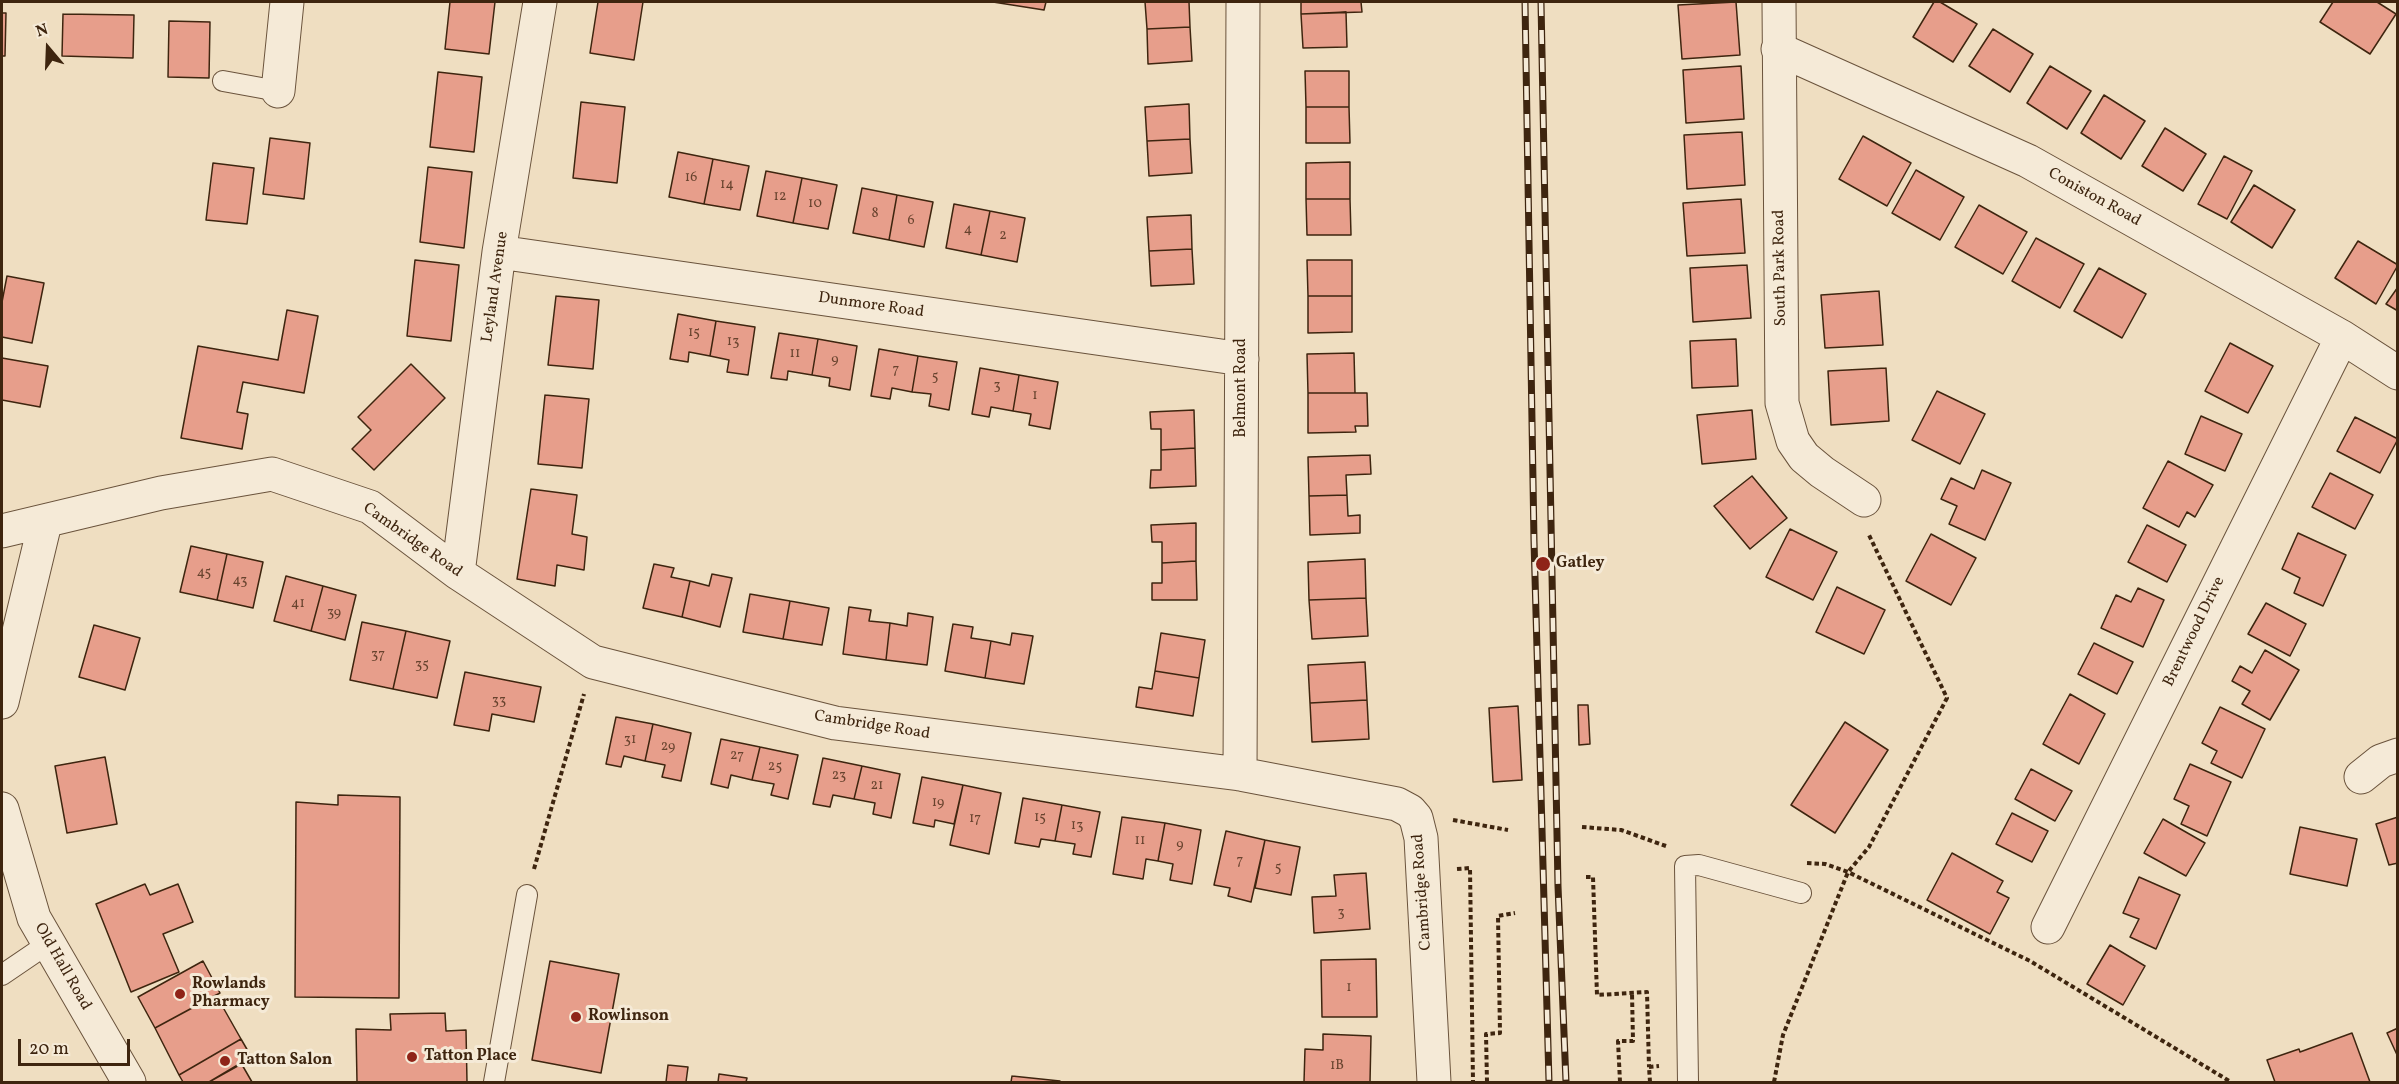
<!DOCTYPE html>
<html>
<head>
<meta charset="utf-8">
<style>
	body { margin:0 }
	#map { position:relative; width:2399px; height:1084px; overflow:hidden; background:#efdec1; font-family:Vollkorn,serif }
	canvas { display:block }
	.frame { position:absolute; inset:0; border:3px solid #3e250f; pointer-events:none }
	.north { position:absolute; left:18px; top:18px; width:60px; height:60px; -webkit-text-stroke:4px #f5ead7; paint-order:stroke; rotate:341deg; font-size:16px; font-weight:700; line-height:24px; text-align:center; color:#3e250f }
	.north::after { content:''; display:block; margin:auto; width:21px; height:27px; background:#3e250f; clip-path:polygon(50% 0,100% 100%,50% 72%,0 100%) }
	.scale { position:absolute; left:18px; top:1039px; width:112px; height:27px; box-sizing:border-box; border:3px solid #3e250f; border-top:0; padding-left:8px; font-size:18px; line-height:21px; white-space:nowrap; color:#3e250f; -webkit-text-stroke:4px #f5ead7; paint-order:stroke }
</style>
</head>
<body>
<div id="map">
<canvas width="2399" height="1084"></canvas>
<div class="frame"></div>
<div class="north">N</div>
<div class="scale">20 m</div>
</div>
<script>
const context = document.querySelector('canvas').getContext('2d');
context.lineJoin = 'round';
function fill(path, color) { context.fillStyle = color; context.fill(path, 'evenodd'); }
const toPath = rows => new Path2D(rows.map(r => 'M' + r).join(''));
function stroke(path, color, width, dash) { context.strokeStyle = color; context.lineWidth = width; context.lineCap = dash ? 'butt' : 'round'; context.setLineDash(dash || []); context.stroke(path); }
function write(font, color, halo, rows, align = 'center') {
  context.font = font + ' Vollkorn,serif'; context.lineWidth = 6; context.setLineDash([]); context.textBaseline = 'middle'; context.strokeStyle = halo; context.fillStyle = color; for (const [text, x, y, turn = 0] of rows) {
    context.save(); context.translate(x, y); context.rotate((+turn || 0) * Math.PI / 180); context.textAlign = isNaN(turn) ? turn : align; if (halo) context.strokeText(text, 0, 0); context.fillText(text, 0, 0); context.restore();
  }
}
const building = toPath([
	[450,2,495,2,489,54,445,49,450,2],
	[598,2,643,2,634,60,590,53,598,2],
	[993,2,1046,2,1044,10,993,2],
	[1145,2,1189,2,1190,27,1147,29,1145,2],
	[1301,2,1361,2,1362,12,1301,14,1301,2],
	[1736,2,1740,55,1682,59,1678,5,1736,2],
	[1934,2,1940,2,1977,24,1953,62,1913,37,1934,2],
	[2333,2,2377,2,2396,14,2370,54,2320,22,2333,2],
	[1346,12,1347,47,1303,48,1301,14,1346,12],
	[2,13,6,13,5,56,2,56,2,13],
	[63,14,134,15,133,58,62,56,63,14],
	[169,21,210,22,209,78,168,77,169,21],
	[1190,27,1192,61,1148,64,1147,29,1190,27],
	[1993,29,2033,54,2010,92,1969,66,1993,29],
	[1741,66,1744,119,1686,123,1683,70,1741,66],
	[2050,66,2091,91,2067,129,2027,103,2050,66],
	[1305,71,1349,71,1349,107,1306,107,1305,71],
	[438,72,482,77,474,152,430,147,438,72],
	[2104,95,2145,121,2121,159,2081,133,2104,95],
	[581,102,625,107,617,183,573,178,581,102],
	[1189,104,1190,139,1147,141,1145,107,1189,104],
	[1306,107,1349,107,1350,143,1306,143,1306,107],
	[2165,128,2206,154,2183,191,2142,166,2165,128],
	[1742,132,1745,185,1687,189,1684,135,1742,132],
	[1863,136,1911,163,1887,206,1839,179,1863,136],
	[270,138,310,143,304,199,263,194,270,138],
	[1190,139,1192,173,1149,176,1147,141,1190,139],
	[678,152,713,159,704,204,669,197,678,152],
	[2224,156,2252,171,2227,219,2198,204,2224,156],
	[713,159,749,166,740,210,704,204,713,159],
	[1350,162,1350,199,1306,199,1306,163,1350,162],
	[213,163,254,168,247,224,206,220,213,163],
	[428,167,472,172,464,248,420,242,428,167],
	[1916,170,1964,197,1940,240,1892,213,1916,170],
	[766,171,802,178,793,223,757,216,766,171],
	[802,178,837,185,828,229,793,223,802,178],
	[2254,185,2295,210,2272,248,2231,222,2254,185],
	[862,188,897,195,889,240,853,233,862,188],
	[897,195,933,202,924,247,889,240,897,195],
	[1306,199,1350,199,1351,235,1307,235,1306,199],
	[1741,199,1745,253,1687,256,1683,203,1741,199],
	[954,204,990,211,981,255,946,248,954,204],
	[1979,205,2027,232,2003,274,1955,247,1979,205],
	[990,211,1025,218,1017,262,981,255,990,211],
	[1191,215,1192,249,1149,251,1147,217,1191,215],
	[2036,238,2084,264,2060,308,2012,281,2036,238],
	[2358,241,2398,265,2376,304,2335,278,2358,241],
	[1192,249,1194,284,1151,286,1149,251,1192,249],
	[415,260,459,265,451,341,407,336,415,260],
	[1307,260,1352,260,1352,296,1308,296,1307,260],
	[1747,265,1751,318,1693,322,1690,268,1747,265],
	[2099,268,2146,294,2122,338,2074,311,2099,268],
	[7,276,44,283,32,343,2,337,2,302,7,276],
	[2398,287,2398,311,2386,304,2398,287],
	[1879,291,1883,345,1825,348,1821,295,1879,291],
	[556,296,599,300,593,369,548,365,556,296],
	[1308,296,1352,296,1352,332,1308,333,1308,296],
	[287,310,318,316,304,393,243,382,237,412,248,414,242,449,181,438,198,346,278,360,287,310],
	[678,314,716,321,710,356,689,352,688,362,670,359,678,314],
	[716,321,755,327,748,375,727,372,729,360,710,356,716,321],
	[779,333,818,339,812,375,788,371,787,380,771,378,779,333],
	[818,339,857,346,850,390,829,386,830,378,812,375,818,339],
	[1736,339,1738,386,1692,388,1690,341,1736,339],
	[2230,343,2273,366,2248,413,2205,391,2230,343],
	[879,349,918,356,912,392,892,388,890,399,871,396,879,349],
	[1354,353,1355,393,1308,393,1307,354,1354,353],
	[918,356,957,362,949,410,929,406,931,394,912,392,918,356],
	[2,358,48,366,40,407,2,400,2,358],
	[411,364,445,398,374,470,352,449,371,430,358,417,411,364],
	[980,368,1019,375,1013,411,991,407,989,417,972,414,980,368],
	[1886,368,1889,421,1831,425,1828,371,1886,368],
	[1019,375,1058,382,1050,429,1029,425,1031,414,1013,411,1019,375],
	[1937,391,1985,414,1960,464,1912,440,1937,391],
	[1308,393,1367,393,1368,426,1355,426,1356,432,1308,433,1308,393],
	[545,395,589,399,582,468,538,464,545,395],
	[1194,410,1195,448,1161,450,1161,429,1151,429,1150,412,1194,410],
	[1752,410,1756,459,1702,464,1697,415,1752,410],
	[2201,416,2242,434,2225,471,2185,454,2201,416],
	[2355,417,2398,439,2380,473,2337,451,2355,417],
	[1195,448,1196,486,1150,488,1151,470,1161,470,1161,450,1195,448],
	[1370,455,1371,474,1346,475,1347,495,1309,496,1308,457,1370,455],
	[2168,461,2213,485,2195,517,2187,512,2179,527,2143,508,2168,461],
	[1982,470,2011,483,1985,540,1949,524,1957,506,1941,499,1951,478,1974,489,1982,470],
	[2330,473,2373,495,2355,529,2312,507,2330,473],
	[1752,476,1787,518,1750,549,1714,506,1752,476],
	[531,489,577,495,572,534,587,537,584,570,557,565,555,586,517,579,531,489],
	[1347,495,1348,516,1360,515,1360,533,1310,535,1309,496,1347,495],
	[1196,523,1196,561,1162,563,1162,542,1152,542,1151,525,1196,523],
	[2147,525,2186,545,2167,582,2128,562,2147,525],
	[1790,529,1837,552,1813,600,1766,577,1790,529],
	[2298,533,2346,555,2323,606,2294,593,2300,578,2282,569,2298,533],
	[1931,534,1976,558,1951,605,1906,581,1931,534],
	[191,546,227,554,217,600,180,592,191,546],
	[227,554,263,562,253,608,217,600,227,554],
	[1365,559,1366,598,1309,600,1308,562,1365,559],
	[1196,561,1197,600,1152,600,1152,583,1162,583,1162,563,1196,561],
	[654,564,674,568,671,577,690,581,682,617,643,608,654,564],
	[712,574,732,578,720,627,682,617,690,581,709,586,712,574],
	[286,576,323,586,311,631,274,621,286,576],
	[323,586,356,595,345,640,311,631,323,586],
	[1837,587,1885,610,1864,654,1816,632,1837,587],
	[2138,588,2164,600,2143,647,2101,628,2116,595,2131,602,2138,588],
	[750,594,790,601,783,639,743,632,750,594],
	[1366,598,1368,636,1312,639,1309,600,1366,598],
	[790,601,829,608,822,645,783,639,790,601],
	[2266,603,2306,624,2290,656,2248,634,2266,603],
	[849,607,871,610,869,621,890,623,886,660,843,654,849,607],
	[908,613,933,617,927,665,886,660,890,623,907,626,908,613],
	[362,622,406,631,393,689,350,680,362,622],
	[953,624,973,627,971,638,991,641,985,678,945,671,953,624],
	[94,625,140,638,125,690,79,677,94,625],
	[406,631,450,641,437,698,393,689,406,631],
	[1012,633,1033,636,1024,684,985,678,991,641,1010,645,1012,633],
	[1161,633,1205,640,1199,678,1155,671,1161,633],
	[2094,643,2133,662,2117,694,2078,674,2094,643],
	[2265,650,2299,670,2270,720,2242,704,2250,691,2232,681,2240,666,2252,673,2265,650],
	[1365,662,1367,700,1310,703,1308,665,1365,662],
	[1155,671,1199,678,1193,716,1136,707,1139,687,1152,689,1155,671],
	[465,672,541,687,534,722,492,714,489,731,454,725,465,672],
	[2070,694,2105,714,2079,764,2043,744,2070,694],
	[1367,700,1369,739,1312,742,1310,703,1367,700],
	[1578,705,1588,705,1590,744,1579,745,1578,705],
	[1518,706,1522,780,1493,782,1489,708,1518,706],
	[2220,707,2265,729,2242,778,2211,763,2217,751,2202,743,2220,707],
	[616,717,653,724,645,761,624,756,621,767,606,764,616,717],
	[1845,722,1888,750,1835,833,1791,805,1845,722],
	[653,724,691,733,681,781,662,777,665,765,645,761,653,724],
	[721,739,760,747,752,780,731,775,728,788,711,784,721,739],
	[760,747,798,755,788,799,771,795,774,784,752,780,760,747],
	[105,757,117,824,67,833,55,766,105,757],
	[823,758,862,766,854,799,833,795,830,807,813,804,823,758],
	[2190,764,2231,782,2207,836,2181,824,2189,806,2174,799,2190,764],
	[862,766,900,774,891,818,873,814,875,803,854,799,862,766],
	[2031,769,2072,791,2055,821,2015,799,2031,769],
	[922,777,963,785,954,824,935,820,934,827,913,823,922,777],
	[963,785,1001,793,989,854,950,845,963,785],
	[338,795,400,797,399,998,295,997,296,802,338,805,338,795],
	[1023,798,1062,805,1055,841,1041,839,1039,847,1015,843,1023,798],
	[1062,805,1100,812,1091,857,1073,854,1075,844,1055,841,1062,805],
	[2012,813,2048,831,2032,862,1996,844,2012,813],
	[1122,817,1165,823,1158,861,1146,859,1143,879,1113,874,1122,817],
	[2398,817,2398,863,2389,865,2376,824,2398,817],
	[2163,819,2205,843,2186,876,2144,853,2163,819],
	[1165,823,1201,830,1192,884,1170,880,1173,864,1158,861,1165,823],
	[2300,827,2357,839,2347,886,2290,874,2300,827],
	[1226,831,1265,840,1251,902,1228,896,1230,888,1214,885,1226,831],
	[1265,840,1300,847,1291,895,1255,888,1265,840],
	[1952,853,2003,881,1997,892,2009,898,1990,934,1927,900,1952,853],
	[1366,873,1370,929,1314,933,1312,897,1336,896,1334,875,1366,873],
	[2139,877,2180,895,2156,949,2130,937,2139,919,2123,913,2139,877],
	[145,884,150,895,178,884,193,922,163,934,179,972,131,992,96,904,145,884],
	[2110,945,2145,966,2123,1005,2087,984,2110,945],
	[1376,959,1377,1017,1322,1017,1321,960,1376,959],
	[203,961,220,993,155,1028,138,997,203,961],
	[550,961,619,974,601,1073,532,1060,550,961],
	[216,995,241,1039,179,1075,155,1028,216,995],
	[445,1013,446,1031,466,1030,467,1082,357,1082,356,1029,391,1030,390,1014,445,1013],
	[2398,1028,2398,1057,2387,1033,2398,1028],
	[2352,1033,2370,1082,2275,1082,2267,1060,2299,1049,2300,1052,2352,1033],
	[1323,1034,1371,1036,1370,1082,1304,1082,1305,1049,1323,1050,1323,1034],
	[241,1039,252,1058,209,1082,183,1082,179,1075,241,1039],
	[241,1063,252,1082,209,1082,241,1063],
	[668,1065,688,1067,686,1082,666,1082,668,1065],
	[719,1074,747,1078,746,1082,718,1082,719,1074],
	[1012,1076,1060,1081,1060,1082,1011,1082,1012,1076]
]);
const path = toPath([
	[1453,820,1508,830],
	[1582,827,1621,830,1666,846],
	[1807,863,1825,864,1848,872,2030,961,2231,1082],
	[534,869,584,694],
	[1457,869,1470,868,1473,1082],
	[1586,877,1593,877,1597,995,1647,992,1649,1067],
	[1487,1082,1486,1034,1500,1033,1498,916,1515,913],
	[1620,1082,1618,1041,1633,1041,1632,993],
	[1650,1082,1649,1067,1659,1066],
	[1774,1082,1783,1035,1848,872,1869,847,1947,698,1869,535]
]);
const lane = toPath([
	[223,81,278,91],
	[2,975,49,943],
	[494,1082,527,895],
	[1688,1082,1685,866,1699,865,1801,893]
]);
const street = toPath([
	[1779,2,1782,403,1793,441,1804,457,1822,472,1864,500],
	[1778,49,2028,161,2342,337,2398,373],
	[278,91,287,2],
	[499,252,1242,359],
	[2,531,161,493,272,474,370,507,458,573,593,662,835,723,1240,774,1397,804,1410,811,1416,818,1421,838,1434,1082],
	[458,573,499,252,540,2],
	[2,702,45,523],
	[1240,774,1243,2],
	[2361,777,2381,761,2398,755],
	[2,809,34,918,129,1082],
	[2048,927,2342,337]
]);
const rail = toPath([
	[1525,2,1534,541,1549,1082],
	[1541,2,1558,886,1566,1082]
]);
const markers = [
	[1543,564,8,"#8f2418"],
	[180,994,6,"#8f2418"],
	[576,1017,6,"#8f2418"],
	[412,1057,6,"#8f2418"],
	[225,1061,6,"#8f2418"]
];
const numberNames = [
	["16",691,178],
	["14",727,185],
	["12",780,197],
	["10",815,204],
	["8",875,214],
	["6",911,221],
	["4",968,230],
	["2",1003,236],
	["15",694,333],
	["13",733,342],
	["11",795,354],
	["9",835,360],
	["7",896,370],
	["5",935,377],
	["3",997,386],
	["1",1035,396],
	["45",204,573],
	["43",240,581],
	["41",298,604],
	["39",334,613],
	["37",378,655],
	["35",422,665],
	["33",499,701],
	["31",630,740],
	["29",668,747],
	["27",737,756],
	["25",775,767],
	["23",839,776],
	["21",877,786],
	["19",938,803],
	["15",1040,818],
	["17",975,819],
	["13",1077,826],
	["11",1140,841],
	["9",1180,845],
	["7",1240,861],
	["5",1278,868],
	["3",1341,913],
	["1",1349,988],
	["1B",1337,1066]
];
const streetNames = [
	["Coniston Road",2094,198,29],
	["South Park Road",1781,268,-91],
	["Leyland Avenue",496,287,-82],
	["Dunmore Road",871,306,8],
	["Belmont Road",1242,388,-90],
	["Cambridge Road",412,541,35],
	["Brentwood Drive",2195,632,-64],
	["Cambridge Road",872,726,9],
	["Cambridge Road",1423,892,-94],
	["Old Hall Road",62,967,60]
];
const poiNames = [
	["Gatley",1556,564],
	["Rowlands",192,985],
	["Pharmacy",192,1003],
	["Rowlinson",588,1017],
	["Tatton Place",424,1057],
	["Tatton Salon",237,1061]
];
fill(building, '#e79e8b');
stroke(building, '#3e250f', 1.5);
stroke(lane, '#6a533c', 22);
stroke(street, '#6a533c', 35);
stroke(path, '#3e250f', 4, [4.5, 3]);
stroke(lane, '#f5ead7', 20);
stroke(street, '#f5ead7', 33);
stroke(rail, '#3e250f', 7);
stroke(rail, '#f5ead7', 4.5, [14]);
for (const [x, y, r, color] of markers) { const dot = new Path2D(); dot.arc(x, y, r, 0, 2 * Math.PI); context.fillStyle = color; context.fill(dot); stroke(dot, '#f5ead7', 2); }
write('14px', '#68432e', null, numberNames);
write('16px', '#3e250f', '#f5ead7', streetNames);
write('bold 16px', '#3e250f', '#f5ead7', poiNames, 'left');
</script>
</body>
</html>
